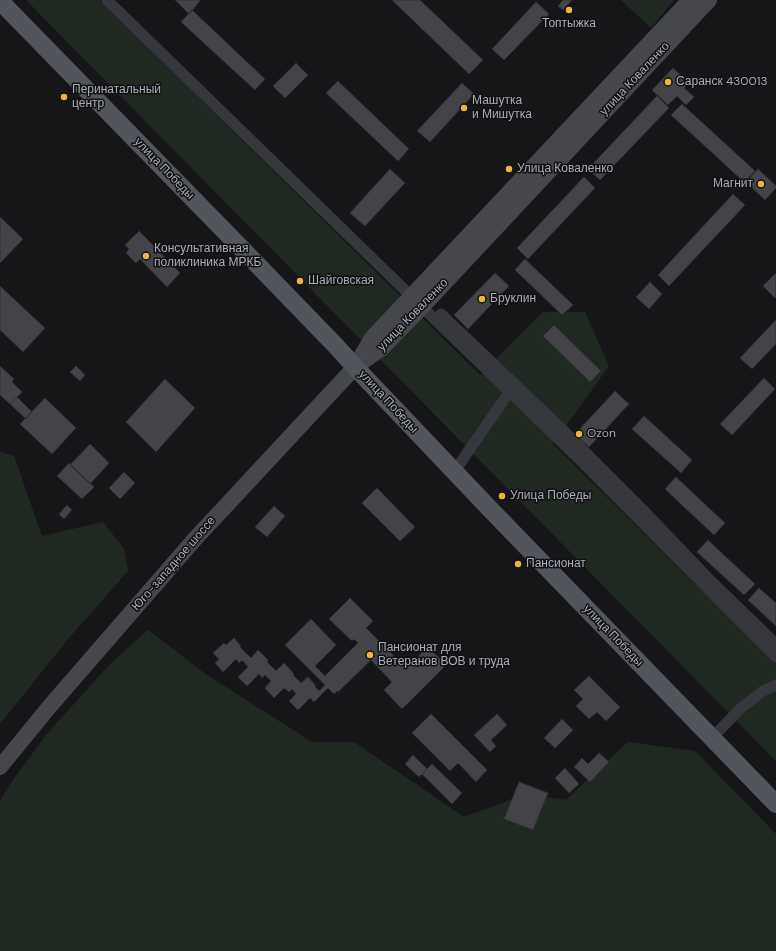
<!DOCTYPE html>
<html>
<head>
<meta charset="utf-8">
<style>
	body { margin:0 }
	canvas { display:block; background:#161618 }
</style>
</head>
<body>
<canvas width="776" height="951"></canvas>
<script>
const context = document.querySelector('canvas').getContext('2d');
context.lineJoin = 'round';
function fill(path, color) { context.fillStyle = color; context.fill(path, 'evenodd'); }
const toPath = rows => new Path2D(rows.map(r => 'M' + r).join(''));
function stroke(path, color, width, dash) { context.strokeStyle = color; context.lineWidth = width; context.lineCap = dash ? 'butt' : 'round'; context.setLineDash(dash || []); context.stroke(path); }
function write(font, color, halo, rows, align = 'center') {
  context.font = font + ' "DM Sans",sans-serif'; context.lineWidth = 3; context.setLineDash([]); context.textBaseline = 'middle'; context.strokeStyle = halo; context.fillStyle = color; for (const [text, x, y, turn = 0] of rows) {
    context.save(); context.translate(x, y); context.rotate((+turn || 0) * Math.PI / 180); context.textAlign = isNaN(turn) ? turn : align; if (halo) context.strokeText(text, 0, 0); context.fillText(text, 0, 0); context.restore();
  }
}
const green = toPath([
	[26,0,100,0,480,375,543,312,585,312,609,366,553,444,776,663,776,761],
	[621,0,674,0,651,28],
	[0,452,14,456,42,536,103,522,124,549,128,571,68,639,0,724],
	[148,630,207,675,312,742,354,742,464,817,526,794,566,800,628,742,695,751,776,834,776,951,0,951,0,801,13,780,46,735,111,663]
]);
const building = toPath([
	[175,0,199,0,200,1,189,14,175,0],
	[392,0,420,0,483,60,469,74,392,0],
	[563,0,572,0,563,10,558,6,563,0],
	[536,2,549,14,504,60,492,49,536,2],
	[192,10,265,79,255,90,181,22,192,10],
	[296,63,308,75,285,98,273,86,296,63],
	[673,68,689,83,684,88,694,97,686,105,677,96,668,105,652,90,673,68],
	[338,81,409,149,398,161,326,93,338,81],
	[462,83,474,94,430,142,417,131,462,83],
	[657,96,669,108,600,180,588,169,657,96],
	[682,104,755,171,744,182,671,115,682,104],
	[390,169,405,183,365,226,350,213,390,169],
	[758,169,776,186,776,188,765,200,746,182,758,169],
	[584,177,595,188,528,259,517,248,584,177],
	[733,194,745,205,669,286,658,275,733,194],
	[0,217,23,239,0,263,0,217],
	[139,231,180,273,167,287,140,259,136,263,126,253,129,249,125,245,139,231],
	[525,259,573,305,562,315,515,270,525,259],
	[495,273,509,286,468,329,454,315,495,273],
	[776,273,776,297,775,298,763,286,776,273],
	[650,282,662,294,649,309,636,297,650,282],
	[0,286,45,328,23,352,0,330,0,286],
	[776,320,776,344,752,369,740,358,776,320],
	[554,325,601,371,590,382,543,336,554,325],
	[0,366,14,379,12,382,22,392,10,404,0,395,0,366],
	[76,366,85,375,80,381,70,372,76,366],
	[764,378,775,389,732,435,720,424,764,378],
	[165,379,195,408,156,452,126,422,165,379],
	[615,391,629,404,589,447,575,434,615,391],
	[17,397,32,412,26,419,10,404,17,397],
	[45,398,76,428,52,454,20,424,45,398],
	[644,416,692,460,681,473,632,429,644,416],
	[90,444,109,463,90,484,70,465,90,444],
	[69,463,94,487,82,499,57,476,69,463],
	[124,472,135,483,120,499,109,488,124,472],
	[676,477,725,523,714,535,665,489,676,477],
	[377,488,415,527,400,541,362,503,377,488],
	[67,505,72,510,64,519,59,514,67,505],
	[274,506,285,516,267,537,255,527,274,506],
	[708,540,755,584,744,595,697,552,708,540],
	[759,588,776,603,776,626,748,600,759,588],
	[350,598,373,621,366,628,406,668,428,647,446,665,402,709,384,690,392,682,371,660,338,692,337,691,334,694,328,688,314,702,310,698,298,710,289,701,296,694,292,689,289,692,284,688,274,698,265,688,271,681,265,675,262,678,259,674,247,686,238,677,248,667,242,660,239,663,236,659,223,672,215,663,219,659,213,653,224,643,226,645,234,638,241,646,240,647,251,658,258,650,268,660,267,662,276,671,284,663,294,674,293,675,301,683,308,677,316,686,315,687,319,691,325,685,285,645,311,619,336,645,315,666,325,676,358,643,354,639,352,641,329,619,350,598],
	[589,676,620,707,606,721,597,712,589,719,576,706,583,699,574,690,589,676],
	[431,714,487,770,476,782,458,763,450,771,412,733,431,714],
	[497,714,507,725,491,740,496,746,490,752,474,735,497,714],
	[562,719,573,730,555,748,544,738,562,719],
	[599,753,609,762,590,782,574,767,582,758,588,764,599,753],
	[413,755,427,769,419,777,405,764,413,755],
	[432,764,462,793,452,804,422,774,432,764],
	[565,768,579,784,569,793,555,778,565,768],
	[519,782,548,793,533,830,504,819,519,782]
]);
const street = toPath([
	[107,0,411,296],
	[422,307,581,461,776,657],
	[441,314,563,430,645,512,711,581,776,644],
	[454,472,510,391],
	[712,738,740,709,763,691,776,685]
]);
const secondary = toPath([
	[358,362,372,338,690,0],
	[0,767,50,706,194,540,355,367,382,348,422,307,709,0]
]);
const primary = toPath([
	[0,1,246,253,336,346,355,367,489,508,776,804]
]);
const markers = [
	[569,10,4,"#eab63c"],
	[668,82,4,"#eab63c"],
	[64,97,4,"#eab63c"],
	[464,108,4,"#eab63c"],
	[509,169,4,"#eab63c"],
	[761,184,4,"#eab63c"],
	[146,256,4,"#eab63c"],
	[300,281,4,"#eab63c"],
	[482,299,4,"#eab63c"],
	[579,434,4,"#eab63c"],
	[502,496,4,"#eab63c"],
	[518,564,4,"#eab63c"],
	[370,655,4,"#eab63c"]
];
const poiNames = [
	["Топтыжка",569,24,"center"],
	["Саранск 430013",676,82],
	["Перинатальный",72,90],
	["центр",72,104],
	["Машутка",472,101],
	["и Мишутка",472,115],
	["Улица Коваленко",517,169],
	["Магнит",753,184,"right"],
	["Консультативная",154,249],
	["поликлиника МРКБ",154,263],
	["Шайговская",308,281],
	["Бруклин",490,299],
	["Ozon",587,434],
	["Улица Победы",510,496],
	["Пансионат",526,564],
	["Пансионат для",378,648],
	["Ветеранов ВОВ и труда",378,662]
];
const streetNames = [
	["улица Коваленко",635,79,-47],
	["улица Победы",164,169,46],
	["улица Коваленко",413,315,-46],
	["улица Победы",388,402,47],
	["Юго-западное шоссе",174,564,-49],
	["улица Победы",613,636,46]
];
fill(green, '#202822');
fill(building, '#434348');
stroke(building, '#303034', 1);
stroke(street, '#37383d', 11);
stroke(secondary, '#45474d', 16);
stroke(primary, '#53555c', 18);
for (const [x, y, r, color] of markers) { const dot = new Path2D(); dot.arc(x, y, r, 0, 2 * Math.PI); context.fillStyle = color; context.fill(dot); stroke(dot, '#111113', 1.5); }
write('12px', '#a9adb7', '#111113', poiNames, 'left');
write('12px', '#a9adb7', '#111113', streetNames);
</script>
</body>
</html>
